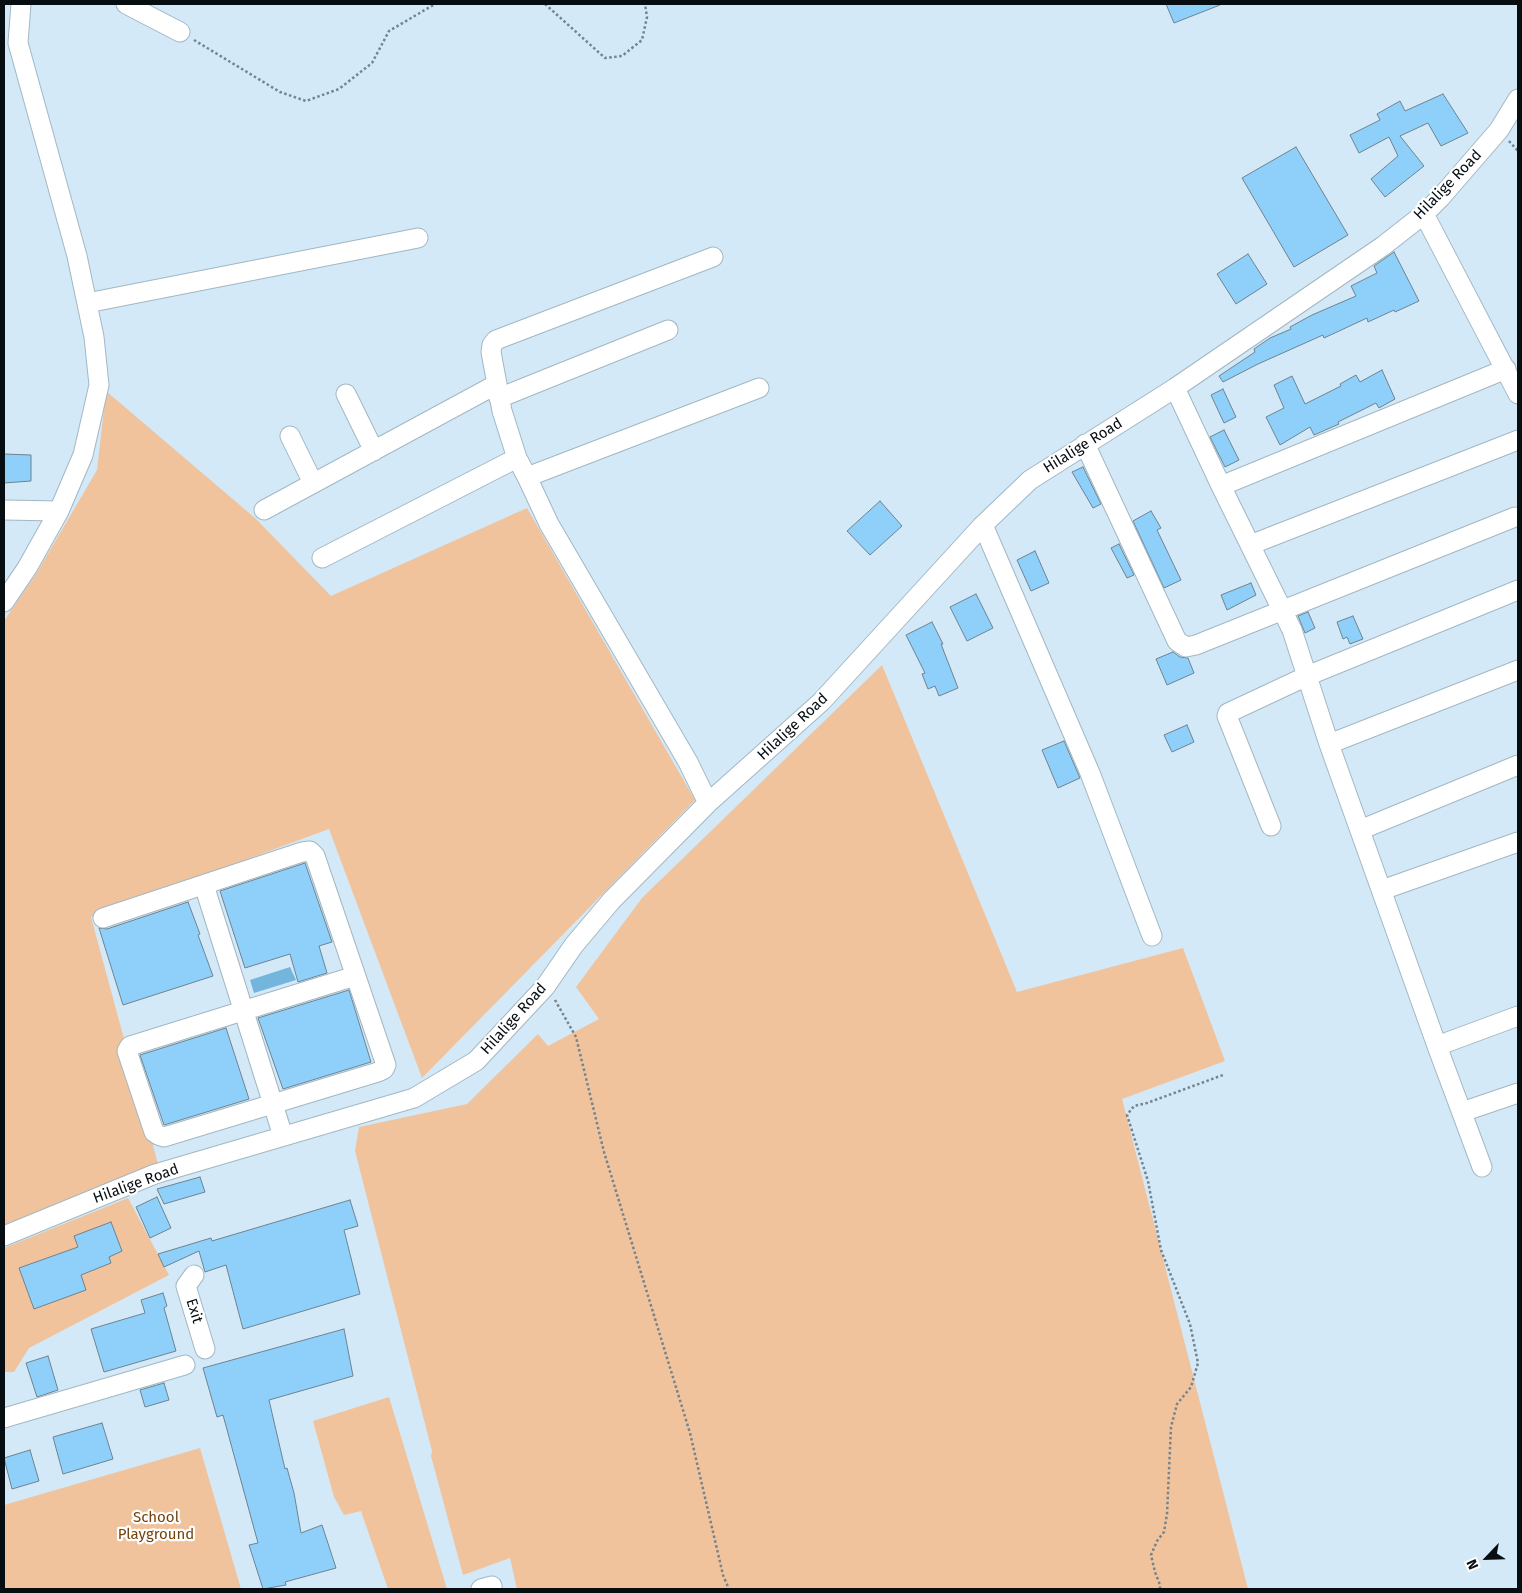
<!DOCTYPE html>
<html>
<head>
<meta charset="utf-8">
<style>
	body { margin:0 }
	#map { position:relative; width:1522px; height:1593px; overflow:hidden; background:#d3e9f7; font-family:"Fira Sans",sans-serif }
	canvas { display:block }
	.frame { position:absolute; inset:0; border:5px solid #070e12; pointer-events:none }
	.north { position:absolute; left:1462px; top:1533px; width:50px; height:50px; -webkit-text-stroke:4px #fff; paint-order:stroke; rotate:246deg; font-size:14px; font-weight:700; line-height:20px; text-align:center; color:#070e12 }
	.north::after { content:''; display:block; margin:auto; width:18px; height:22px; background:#070e12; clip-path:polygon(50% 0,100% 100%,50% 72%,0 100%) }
</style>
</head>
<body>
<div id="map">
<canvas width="1522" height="1593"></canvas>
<div class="frame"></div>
<div class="north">N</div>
</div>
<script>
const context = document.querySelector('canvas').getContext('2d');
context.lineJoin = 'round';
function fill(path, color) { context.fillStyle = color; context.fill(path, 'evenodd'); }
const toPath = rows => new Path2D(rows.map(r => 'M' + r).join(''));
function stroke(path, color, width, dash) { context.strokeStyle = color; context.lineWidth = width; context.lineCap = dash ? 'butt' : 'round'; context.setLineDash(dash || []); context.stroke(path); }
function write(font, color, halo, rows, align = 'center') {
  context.font = font + ' "Fira Sans",sans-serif'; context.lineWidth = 4.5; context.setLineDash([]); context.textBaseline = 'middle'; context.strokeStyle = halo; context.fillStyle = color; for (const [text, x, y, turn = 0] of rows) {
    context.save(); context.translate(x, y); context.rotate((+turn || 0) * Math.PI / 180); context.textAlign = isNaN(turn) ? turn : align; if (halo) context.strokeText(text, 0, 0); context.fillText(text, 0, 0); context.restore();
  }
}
const green = toPath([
	[106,391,255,518,331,596,527,508,695,800,422,1078,329,829,91,917,158,1164,4,1227,4,621,36,574,97,470],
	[882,665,1017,992,1183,948,1225,1061,1122,1099,1248,1589,517,1589,510,1558,463,1575,431,1456,432,1451,355,1151,359,1127,467,1104,538,1034,548,1046,599,1019,576,987,642,898],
	[128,1198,169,1275,29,1348,14,1372,4,1372,4,1248],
	[389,1397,447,1589,388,1589,361,1511,344,1515,334,1497,313,1421],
	[200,1448,241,1589,4,1589,4,1505]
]);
const water = toPath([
	[290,967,296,980,254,993,250,980]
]);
const building = toPath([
	[1166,4,1219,4,1220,5,1174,23,1166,4],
	[1443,94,1468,133,1441,146,1428,123,1400,136,1424,166,1385,197,1371,179,1398,156,1389,137,1359,153,1350,135,1380,120,1377,114,1400,101,1405,111,1443,94],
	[1296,147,1348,235,1294,267,1242,178,1296,147],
	[1394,252,1419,301,1395,312,1394,310,1368,322,1367,318,1324,338,1323,335,1258,364,1223,382,1219,376,1255,352,1254,349,1270,338,1291,329,1290,327,1312,315,1356,296,1351,286,1377,273,1374,266,1394,252],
	[1248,254,1267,284,1236,304,1217,274,1248,254],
	[1382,370,1395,399,1379,408,1376,403,1338,422,1339,424,1314,435,1310,427,1280,445,1266,417,1284,408,1274,385,1292,376,1305,404,1341,386,1340,384,1356,375,1360,382,1382,370],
	[1223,389,1236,417,1224,423,1211,395,1223,389],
	[1224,430,1239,460,1225,467,1210,437,1224,430],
	[4,454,31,455,31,481,4,483,4,454],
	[1083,467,1101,504,1093,508,1072,472,1083,467],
	[880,501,902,526,870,555,847,531,880,501],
	[1151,511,1161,528,1157,530,1181,580,1164,588,1133,521,1151,511],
	[1119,544,1134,575,1127,578,1111,548,1119,544],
	[1035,551,1049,583,1031,591,1017,560,1035,551],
	[1251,583,1256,595,1227,610,1221,595,1251,583],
	[976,594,993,628,967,641,950,607,976,594],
	[1308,612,1315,628,1305,633,1298,616,1308,612],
	[1353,616,1363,639,1350,644,1347,637,1343,639,1337,622,1353,616],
	[932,622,943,644,941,644,958,688,939,696,935,686,928,689,922,674,925,673,906,635,932,622],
	[1173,652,1180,657,1188,658,1194,673,1167,685,1156,659,1173,652],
	[1187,725,1194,742,1172,752,1164,735,1187,725],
	[1064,741,1080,778,1058,788,1042,750,1064,741],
	[305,863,332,942,319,946,327,973,298,982,290,954,245,968,220,891,305,863],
	[188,902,200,934,198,935,213,976,123,1005,99,928,107,929,188,902],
	[349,990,371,1062,283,1089,258,1018,349,990],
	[226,1028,249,1099,164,1125,140,1055,226,1028],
	[200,1177,205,1192,164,1204,157,1189,200,1177],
	[157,1197,171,1228,150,1238,136,1207,157,1197],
	[350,1200,358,1226,344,1230,360,1294,243,1329,226,1265,205,1272,199,1251,164,1267,158,1254,211,1238,212,1241,350,1200],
	[111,1222,122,1251,109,1257,111,1263,81,1275,86,1290,34,1309,19,1268,78,1247,74,1236,111,1222],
	[163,1293,167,1306,164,1308,176,1351,104,1372,91,1329,145,1313,141,1300,163,1293],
	[344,1329,353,1376,269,1400,285,1469,287,1468,294,1493,301,1533,322,1525,336,1568,285,1582,286,1585,263,1589,249,1545,258,1543,223,1415,217,1417,203,1368,344,1329],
	[48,1356,58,1390,37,1397,26,1363,48,1356],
	[164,1383,169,1400,145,1407,140,1390,164,1383],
	[102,1423,113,1459,63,1474,53,1437,102,1423],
	[30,1450,39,1481,12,1489,4,1458,30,1450]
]);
const path = toPath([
	[545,4,605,58,622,56,642,40,647,17,645,4],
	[194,40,280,92,306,101,339,89,372,63,389,31,435,4],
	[1509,141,1518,151],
	[555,1000,576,1037,604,1152,690,1433,723,1575,729,1589],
	[1160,1589,1160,1585,1155,1572,1151,1555,1157,1541,1164,1532,1167,1514,1171,1427,1177,1404,1191,1387,1198,1363,1190,1324,1161,1250,1148,1181,1127,1115,1134,1106,1147,1103,1223,1075]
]);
const minor = toPath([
	[126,4,180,32],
	[1424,214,1518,394],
	[87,303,418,238],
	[1175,388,1221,486,1292,630,1329,744,1437,1046,1482,1167],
	[346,394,374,451],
	[499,398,668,330],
	[290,436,313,483],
	[1085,444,1177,641,1186,647,1196,645,1515,517],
	[527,477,517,458,502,411,491,352,492,345,496,340,713,257],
	[1221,486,1506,369],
	[4,510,59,511],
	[264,510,497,384],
	[983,525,1090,773,1152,936],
	[1250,545,1518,440],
	[322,558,517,458],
	[4,602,27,568,59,511,83,455,99,385,94,337,77,256,18,43,21,4],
	[1329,744,1518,670],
	[708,803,688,762,549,524,527,477,759,388],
	[1271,826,1227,716,1228,713,1307,676,1518,590],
	[1360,830,1518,765],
	[204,885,283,1136],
	[1382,890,1518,842],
	[103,918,302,852,310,851,315,856,386,1065,384,1069,378,1072,164,1137,158,1135,154,1132,127,1051,130,1046,355,976],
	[1437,1046,1518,1016],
	[1462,1112,1518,1093],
	[4,1236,155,1174,414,1098,476,1061,545,987,574,945,612,900,708,803,821,702,983,525,1030,480,1175,388,1383,246,1424,214,1441,197,1499,130,1518,99],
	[194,1275,186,1286,205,1349],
	[4,1418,185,1365],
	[481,1589,492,1586,492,1589]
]);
const streetNames = [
	["Hilalige Road",1448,185,-46],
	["Hilalige Road",1083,446,-32],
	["Hilalige Road",793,727,-43],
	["Hilalige Road",514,1019,-48],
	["Hilalige Road",136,1184,-20],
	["Exit",194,1311,73]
];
const parkNames = [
	["School",156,1518],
	["Playground",156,1535]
];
fill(green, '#f0c39d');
fill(water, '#73b5dd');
fill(building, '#8ed0fa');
stroke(building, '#6e828f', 1);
stroke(minor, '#a2b7c4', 21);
stroke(path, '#74838c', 2.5, [2.5, 2.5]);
stroke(minor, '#fff', 19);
write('15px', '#070e12', '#fff', streetNames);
write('15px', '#754309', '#fff', parkNames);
</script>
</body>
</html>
